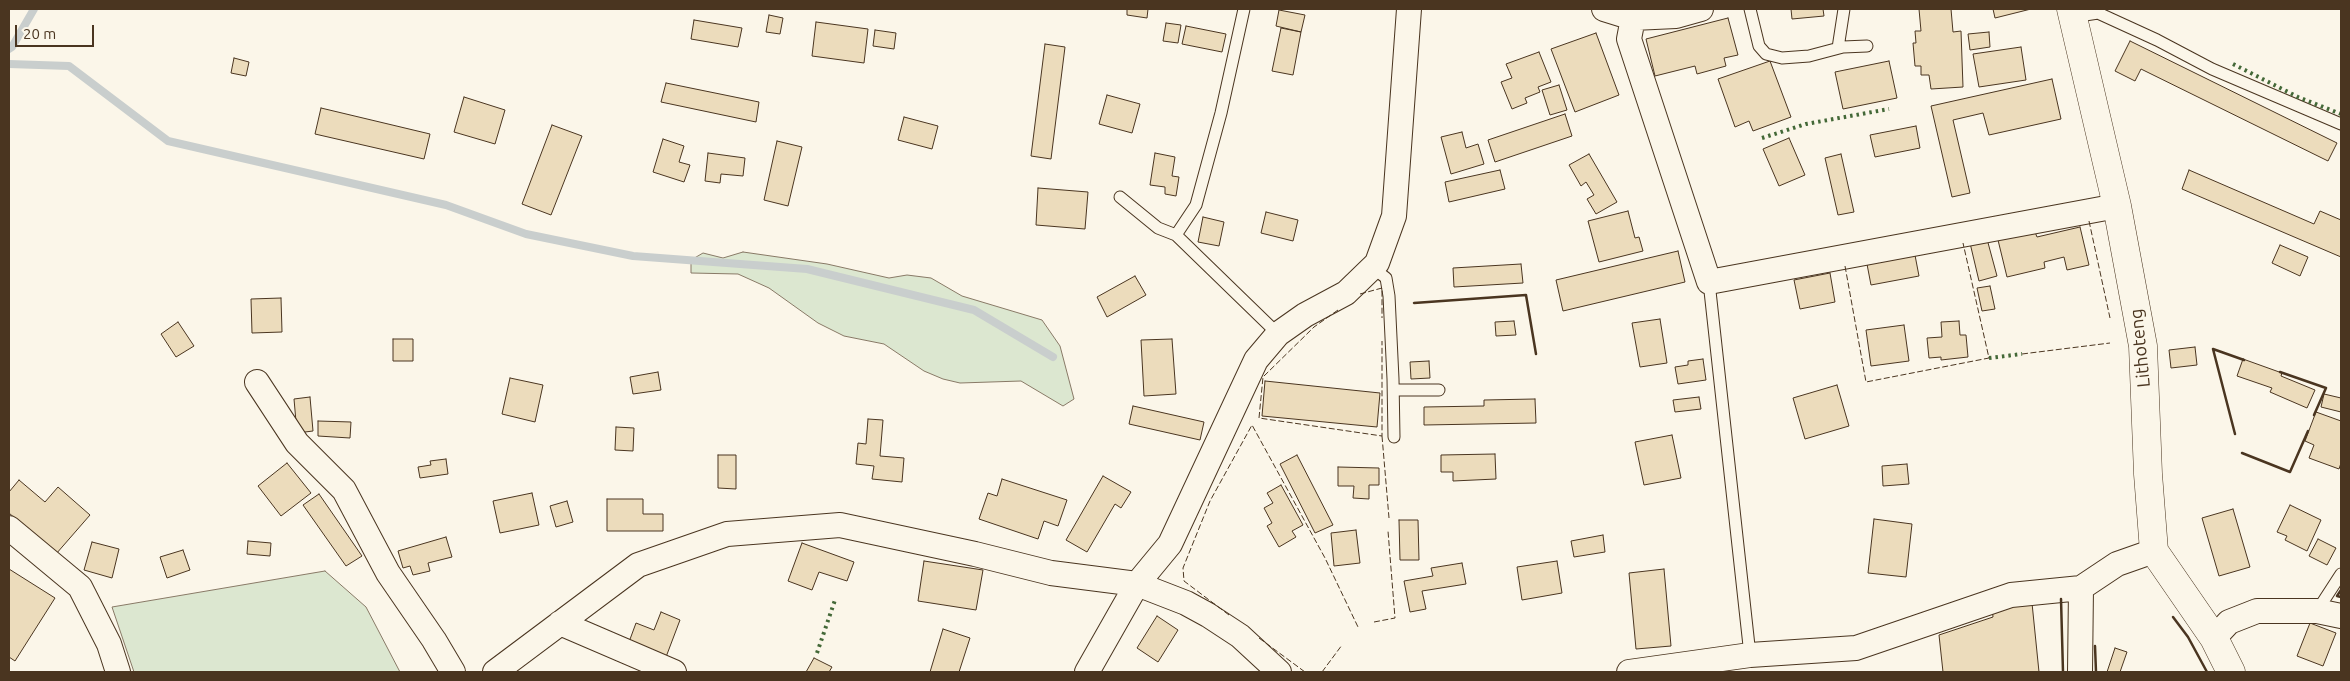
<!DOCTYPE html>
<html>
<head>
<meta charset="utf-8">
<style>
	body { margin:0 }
	#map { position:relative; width:2350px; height:681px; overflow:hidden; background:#fbf6e9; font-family:Ubuntu,sans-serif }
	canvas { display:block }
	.frame { position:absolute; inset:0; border:10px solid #4a3520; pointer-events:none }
	.scale { position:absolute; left:15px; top:25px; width:79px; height:22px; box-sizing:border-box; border:2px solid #4a3520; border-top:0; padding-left:6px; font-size:15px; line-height:18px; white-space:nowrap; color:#4a3520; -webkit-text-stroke:4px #fbf6e9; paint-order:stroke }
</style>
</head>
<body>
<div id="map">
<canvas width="2350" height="681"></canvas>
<div class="frame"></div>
<div class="scale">20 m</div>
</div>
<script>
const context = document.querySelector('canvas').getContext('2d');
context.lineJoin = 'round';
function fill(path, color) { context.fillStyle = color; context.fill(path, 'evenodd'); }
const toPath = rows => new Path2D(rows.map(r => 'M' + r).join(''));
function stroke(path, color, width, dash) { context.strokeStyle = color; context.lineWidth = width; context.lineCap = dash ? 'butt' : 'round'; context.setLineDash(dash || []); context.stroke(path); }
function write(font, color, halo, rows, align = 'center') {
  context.font = font + ' Ubuntu,sans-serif'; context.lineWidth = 4; context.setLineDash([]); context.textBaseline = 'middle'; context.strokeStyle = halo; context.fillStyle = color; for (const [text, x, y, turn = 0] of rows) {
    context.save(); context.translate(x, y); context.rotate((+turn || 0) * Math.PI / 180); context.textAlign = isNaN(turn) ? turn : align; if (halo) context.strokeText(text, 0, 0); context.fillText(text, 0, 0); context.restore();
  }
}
const green = toPath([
	[743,252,827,264,889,278,907,275,931,278,962,296,1042,320,1060,346,1074,399,1063,406,1021,381,960,383,943,379,924,371,884,344,844,336,818,323,769,288,738,274,691,273,691,260,703,253,723,258,743,252],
	[325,571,366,607,400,672,134,672,112,607,325,571]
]);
const stream = toPath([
	[9,49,12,47,34,9],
	[9,64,69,66,168,141,446,205,526,234,633,256,807,269,974,310,1053,357]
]);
const building = toPath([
	[1127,9,1148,9,1147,18,1127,15,1127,9],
	[1791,9,1823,9,1824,16,1792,19,1791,9],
	[1919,9,1951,9,1953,32,1961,31,1963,87,1931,89,1929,75,1921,75,1921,66,1915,66,1913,43,1916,43,1915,31,1921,31,1919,9],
	[1993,9,2031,9,1995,18,1993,9],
	[1279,10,1305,15,1301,32,1276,26,1279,10],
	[769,15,783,18,780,34,766,32,769,15],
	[1728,18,1738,55,1724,58,1726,66,1697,74,1695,66,1655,76,1646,39,1728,18],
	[694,20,742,28,738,47,691,39,694,20],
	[816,22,868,29,864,63,812,56,816,22],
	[1166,23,1181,25,1178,43,1163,41,1166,23],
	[1186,26,1226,34,1222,52,1182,44,1186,26],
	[1281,28,1301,32,1293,75,1272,71,1281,28],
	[875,30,896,33,894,49,873,46,875,30],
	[1989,32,1990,47,1970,50,1968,34,1989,32],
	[1596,33,1619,95,1575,112,1551,49,1596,33],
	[2130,41,2337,143,2328,161,2141,69,2135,81,2115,71,2130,41],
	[1045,44,1065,47,1051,159,1031,156,1045,44],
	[2021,47,2026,80,1979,87,1973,54,2021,47],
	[1539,52,1551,82,1538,87,1540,92,1525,98,1527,103,1512,109,1501,82,1512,78,1506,64,1539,52],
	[234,58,249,62,246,76,231,73,234,58],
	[1770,61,1791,117,1753,131,1749,121,1735,127,1718,79,1770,61],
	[1889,61,1897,98,1843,109,1835,72,1889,61],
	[2052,79,2061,119,1989,135,1983,113,1953,120,1970,193,1952,197,1931,106,2052,79],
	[666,83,759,102,756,122,661,102,666,83],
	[1559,85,1567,110,1550,115,1542,90,1559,85],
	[1107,95,1140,104,1132,133,1099,124,1107,95],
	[464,97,505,110,495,144,454,132,464,97],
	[321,108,430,134,424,159,315,134,321,108],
	[1565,114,1572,136,1495,162,1488,140,1565,114],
	[904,117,938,126,932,149,898,140,904,117],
	[552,125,582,136,551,215,522,204,552,125],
	[1916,126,1920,148,1875,157,1870,135,1916,126],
	[1462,132,1466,148,1478,144,1484,164,1451,174,1441,137,1462,132],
	[1789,138,1805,175,1779,186,1763,149,1789,138],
	[663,139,684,146,679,162,690,165,684,182,653,172,663,139],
	[777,141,802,147,788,206,764,200,777,141],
	[708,153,745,158,743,176,721,174,720,183,705,181,708,153],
	[1155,153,1175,157,1172,176,1179,177,1176,196,1165,194,1165,187,1150,185,1155,153],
	[1589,154,1617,202,1596,214,1587,199,1594,195,1586,182,1581,186,1569,165,1589,154],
	[1841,154,1854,212,1838,215,1825,158,1841,154],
	[1500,170,1505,189,1449,202,1445,182,1500,170],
	[2189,170,2314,224,2320,211,2341,220,2341,257,2182,189,2189,170],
	[1038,188,1088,192,1085,229,1036,225,1038,188],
	[1628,211,1635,238,1639,237,1643,251,1599,262,1588,221,1628,211],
	[1266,212,1298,220,1293,241,1261,233,1266,212],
	[1203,217,1224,222,1219,246,1198,242,1203,217],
	[2080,227,2089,265,2067,270,2064,257,2044,262,2045,268,2007,277,1998,240,2035,232,2037,237,2080,227],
	[1987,239,1997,276,1979,281,1970,243,1987,239],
	[2280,245,2308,257,2300,276,2272,263,2280,245],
	[1914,250,1919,276,1871,285,1866,259,1914,250],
	[1678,251,1685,282,1563,311,1556,280,1678,251],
	[1521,264,1523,283,1454,287,1453,268,1521,264],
	[1830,273,1835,302,1800,309,1794,280,1830,273],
	[1135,276,1146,295,1107,317,1097,297,1135,276],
	[1990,286,1995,309,1982,311,1977,288,1990,286],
	[281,298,282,332,252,333,251,299,281,298],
	[1660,319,1667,363,1640,367,1632,323,1660,319],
	[1514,321,1516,335,1496,336,1495,322,1514,321],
	[1959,321,1960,335,1966,335,1968,357,1941,360,1941,357,1929,358,1927,338,1942,337,1941,322,1959,321],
	[178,322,194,346,176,357,161,334,178,322],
	[1904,325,1909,361,1871,366,1866,330,1904,325],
	[393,339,413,339,413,361,393,361,393,339],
	[1172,339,1176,394,1144,396,1141,340,1172,339],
	[2195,347,2197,365,2171,368,2169,350,2195,347],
	[1703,359,1706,380,1678,384,1675,367,1688,365,1688,361,1703,359],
	[2243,359,2282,373,2281,376,2315,390,2307,408,2270,392,2272,388,2237,376,2243,359],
	[1429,361,1430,378,1411,379,1410,362,1429,361],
	[658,372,661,390,633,394,630,377,658,372],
	[510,378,543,385,535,422,502,414,510,378],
	[1265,381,1380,393,1377,427,1262,416,1265,381],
	[1837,385,1849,426,1805,439,1793,398,1837,385],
	[2324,394,2341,398,2341,412,2321,407,2324,394],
	[310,397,313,431,297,433,294,399,310,397],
	[1699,397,1701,409,1675,412,1673,400,1699,397],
	[1535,399,1536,423,1424,425,1424,407,1484,406,1484,400,1535,399],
	[1133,406,1204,422,1200,440,1129,424,1133,406],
	[2316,412,2341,421,2341,463,2339,469,2309,458,2314,445,2305,441,2316,412],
	[868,419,883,420,880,456,904,458,902,482,872,479,874,466,856,464,858,443,866,444,868,419],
	[318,421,351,422,350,438,318,436,318,421],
	[616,427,634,428,633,451,615,450,616,427],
	[1672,435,1681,478,1644,485,1635,442,1672,435],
	[1495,454,1496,479,1453,481,1453,472,1441,472,1441,455,1495,454],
	[718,455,736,455,736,489,718,488,718,455],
	[1297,455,1333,525,1315,533,1280,464,1297,455],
	[446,459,448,474,420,478,418,467,431,465,430,461,446,459],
	[287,463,311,493,281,516,258,486,287,463],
	[1907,464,1909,484,1883,486,1882,466,1907,464],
	[1338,467,1379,468,1379,485,1369,485,1369,499,1353,498,1354,486,1338,486,1338,467],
	[1103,476,1131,492,1121,508,1115,504,1087,552,1066,540,1103,476],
	[1002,479,1067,500,1058,526,1044,521,1038,539,979,519,988,493,997,496,1002,479],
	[19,480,45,502,58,487,90,515,56,554,9,513,9,492,19,480],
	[1281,485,1303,525,1292,531,1296,537,1279,547,1267,526,1272,523,1264,508,1273,503,1267,493,1281,485],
	[532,493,539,525,500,533,493,501,532,493],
	[319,494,362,556,346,566,303,505,319,494],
	[607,499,643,499,643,514,663,514,663,531,607,531,607,499],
	[567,501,573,522,556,527,550,506,567,501],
	[2290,505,2321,520,2307,551,2285,540,2287,536,2277,532,2290,505],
	[2233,509,2250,567,2219,576,2202,518,2233,509],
	[1874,519,1912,524,1906,577,1868,573,1874,519],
	[1399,520,1418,520,1419,560,1400,560,1399,520],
	[1356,530,1360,563,1334,566,1331,533,1356,530],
	[1603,535,1605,552,1574,557,1571,541,1603,535],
	[446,537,452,557,428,563,430,571,413,575,410,566,403,568,398,551,446,537],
	[2318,539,2336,548,2327,565,2309,556,2318,539],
	[248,541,271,543,270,556,247,554,248,541],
	[92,542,119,549,112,578,84,570,92,542],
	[802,543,854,562,847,581,819,572,812,590,788,581,802,543],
	[183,550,190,570,167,578,160,557,183,550],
	[924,561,983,570,976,610,918,601,924,561],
	[1557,561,1562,593,1522,600,1517,567,1557,561],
	[1462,563,1466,584,1422,591,1426,609,1410,612,1404,581,1433,576,1431,568,1462,563],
	[9,569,55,598,15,661,9,657,9,569],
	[1664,569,1671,646,1636,649,1629,573,1664,569],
	[2032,603,2039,672,1943,672,1939,635,1993,617,1992,607,2032,603],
	[661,612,680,620,666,657,629,642,636,623,654,630,661,612],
	[1157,616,1178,630,1158,662,1137,648,1157,616],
	[2310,623,2336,633,2323,666,2297,656,2310,623],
	[943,629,970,638,959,672,930,672,943,629],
	[2115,648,2127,652,2120,672,2107,672,2115,648],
	[814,658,832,667,829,672,806,672,814,658]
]);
const service = toPath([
	[1750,9,1759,46,1766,54,1782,58,1809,56,1843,47,1867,46],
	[2072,17,2098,13,2157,40,2212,69,2341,124],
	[1838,48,1844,9],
	[1120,197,1158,228,1176,235,1278,334],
	[1176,235,1196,205,1221,113,1244,9],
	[1373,268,1386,278,1389,296,1393,379,1394,437],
	[1709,282,1750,655],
	[1394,390,1439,390],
	[2317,611,2341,574]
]);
const minor = toPath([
	[1604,9,1633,18,1676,16,1701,9],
	[1633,18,1629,39,1709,282,2117,206],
	[257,382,297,443,344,490,388,573,434,640,453,672],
	[9,528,80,587,109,644,118,672],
	[560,623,674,672],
	[2214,638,2229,622,2257,611,2317,611,2341,616],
	[495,672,638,565,727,534,840,525,975,554,1051,573,1137,584,1186,603,1208,615,1240,636,1279,672],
	[1087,672,1137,584,1170,544,1256,360,1278,334,1305,315,1346,293,1377,263,1394,216,1409,9],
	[1629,672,1750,655,1856,648,2011,595,2081,588],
	[2080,672,2081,588,2117,564,2154,551]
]);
const secondary = toPath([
	[2071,9,2117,206,2143,346,2148,474,2154,551,2214,638,2231,672]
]);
const hedge = toPath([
	[2233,64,2298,97,2341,114],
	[1762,138,1806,124,1889,109],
	[1989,358,2022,354],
	[817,653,835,600]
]);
const fence = toPath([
	[2089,221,2110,318],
	[1845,266,1866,382,1989,358,1963,243],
	[1360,294,1382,288,1382,318],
	[1338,310,1314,327,1263,377,1259,418,1382,436,1382,341],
	[2022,354,2110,343],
	[1382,436,1389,518],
	[1229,615,1184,581,1183,568,1210,501,1252,425,1325,558,1358,627],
	[1374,622,1395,618,1388,531],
	[1259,638,1305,672],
	[1322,672,1342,645]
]);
const wall = toPath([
	[1414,303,1526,295,1536,354],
	[2280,372,2326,388,2314,415],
	[2235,434,2213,349,2244,360],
	[2242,453,2290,472,2308,431],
	[2341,590,2337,596,2341,597],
	[2061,599,2063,672],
	[2173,617,2188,637,2207,672],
	[2095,646,2096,672]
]);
const streetNames = [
	["Lithoteng",2140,348,-96]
];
fill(green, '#dce7d0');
stroke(green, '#887966', 1);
stroke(stream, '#c9cecd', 8);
fill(building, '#ecdcbc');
stroke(building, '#4a3520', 1);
stroke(service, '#4a3520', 13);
stroke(minor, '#4a3520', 26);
stroke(secondary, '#4a3520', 29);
stroke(service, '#fbf6e9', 11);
stroke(minor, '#fbf6e9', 24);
stroke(secondary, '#fbf6e9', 28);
stroke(hedge, '#436837', 4, [2.5, 4]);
stroke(fence, '#4a3520', 1, [6, 2.5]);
stroke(wall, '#4a3520', 2.5);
write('18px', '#4a3520', '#fbf6e9', streetNames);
</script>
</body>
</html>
